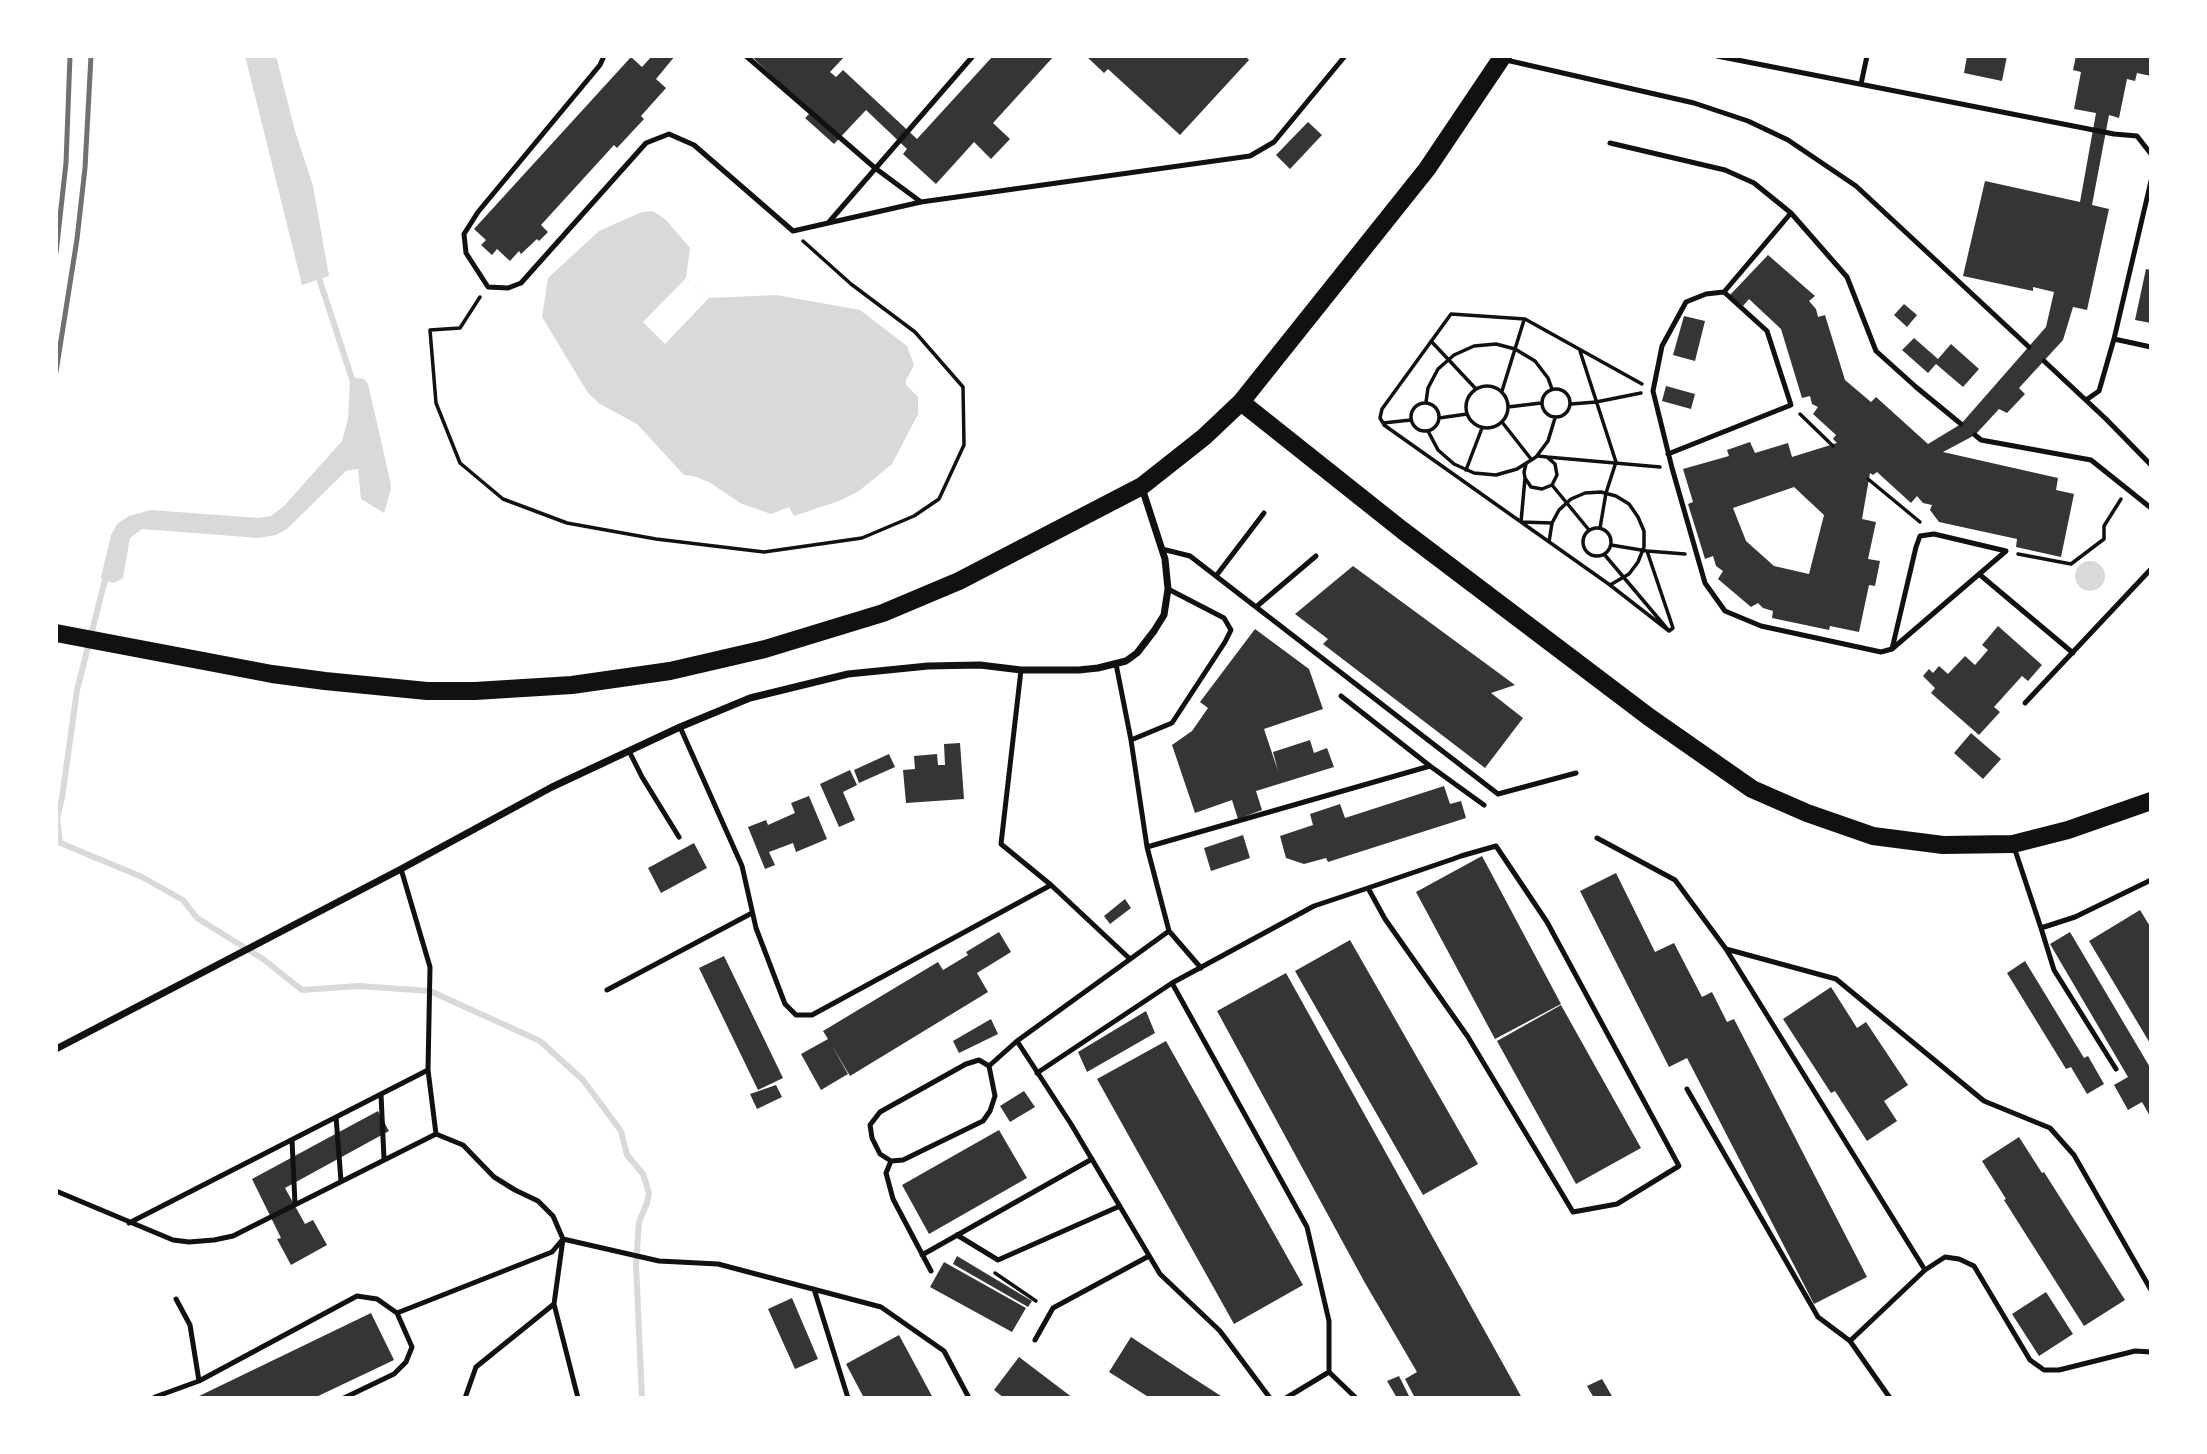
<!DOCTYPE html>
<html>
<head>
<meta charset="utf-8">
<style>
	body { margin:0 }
	#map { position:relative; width:2207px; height:1454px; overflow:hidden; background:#fff; font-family:"Source Serif 4",serif }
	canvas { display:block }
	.frame { position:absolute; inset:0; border:58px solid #fff; pointer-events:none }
</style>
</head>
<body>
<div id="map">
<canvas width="2207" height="1454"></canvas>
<div class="frame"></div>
</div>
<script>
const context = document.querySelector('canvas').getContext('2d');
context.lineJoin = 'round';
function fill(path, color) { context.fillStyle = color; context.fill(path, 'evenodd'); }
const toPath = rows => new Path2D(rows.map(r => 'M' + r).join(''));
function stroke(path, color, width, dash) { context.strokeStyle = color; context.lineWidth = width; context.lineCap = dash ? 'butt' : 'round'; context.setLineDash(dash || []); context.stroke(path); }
const water = toPath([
	[245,56,276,56,295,131,313,186,329,276,302,285],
	[653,211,666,220,690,248,686,278,709,298,776,295,860,310,907,346,914,365,906,380,906,385,918,397,918,414,892,464,859,491,839,501,794,516,789,507,771,514,740,503,709,482,693,476,684,475,637,424,600,404,588,393,542,317,548,278,599,231,642,212],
	[357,378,364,379,368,384,390,480,391,489,384,513,361,499,358,469,346,471,287,529,276,535,259,538,142,529,130,538,123,578,114,583,103,580,101,577,111,535,117,524,129,516,151,510,259,518,271,516,284,506,342,441,348,419,350,380],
	'2075 576a15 15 0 1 1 30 0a15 15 0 1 1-30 0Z'
]);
const pier = toPath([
	[686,278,709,298,665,344,643,322]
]);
const stream = toPath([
	[317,272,354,385],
	[58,842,142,877,183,900,197,918,263,959,302,990,359,986,430,991,540,1041,583,1080,621,1131,627,1155,643,1174,649,1193,647,1203,639,1222,636,1265,642,1398],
	[60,843,57,818,62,798,77,690,106,576]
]);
const building = toPath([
	[652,56,675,56,656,79,666,88,641,116,644,119,617,148,614,145,541,225,548,232,539,241,537,239,521,254,519,251,510,261,497,249,492,255,481,245,486,240,474,229,631,57,642,67],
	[751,56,845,56,830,72,836,77,843,70,917,139,993,56,1054,56,993,123,1010,139,991,159,974,142,936,184,903,154,907,149,866,110,834,144,805,118,811,112],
	[1086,56,1245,56,1249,60,1180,135,1108,69,1104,73],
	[1967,56,2007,56,2002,81,1964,73],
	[2076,56,2151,56,2151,76,2137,73,2135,81,2127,79,2119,118,2109,115,2092,205,2109,209,2087,310,2073,307,2063,340,2019,388,2025,394,2007,413,1999,409,1975,435,1943,452,2058,478,2056,490,2074,494,2061,557,2016,547,2017,539,1939,522,1930,510,1932,505,1923,503,1917,496,1911,503,1877,472,1873,475,1870,473,1862,519,1876,522,1868,559,1880,561,1875,586,1869,585,1859,632,1830,626,1829,630,1772,618,1773,611,1763,608,1758,603,1751,607,1718,579,1723,571,1716,566,1713,556,1705,559,1688,504,1693,502,1683,469,1729,456,1727,450,1750,442,1755,453,1788,443,1792,457,1837,443,1833,439,1836,435,1813,414,1818,407,1812,404,1810,396,1802,398,1781,329,1749,299,1743,306,1730,295,1768,255,1815,296,1809,301,1816,309,1818,317,1825,315,1845,380,1871,402,1876,397,1928,444,1961,424,2046,327,2054,292,2033,287,2033,291,1963,276,1985,181,2080,202,2096,113,2074,109,2081,72,2073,70],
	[1794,487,1824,515,1809,574,1774,566,1746,541,1733,508],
	[1308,122,1322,135,1290,169,1276,155],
	[2146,269,2151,270,2151,323,2135,320],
	[1904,304,1917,315,1907,327,1894,315],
	[1684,316,1705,321,1695,361,1673,355],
	[1914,338,1938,359,1951,344,1979,369,1963,387,1936,364,1928,373,1902,350],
	[1666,386,1695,394,1691,409,1662,401],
	[1353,566,1515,685,1491,693,1523,718,1485,768,1323,644,1328,639,1295,614],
	[1998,626,2042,665,2028,681,2022,676,1994,707,2000,712,1979,735,1931,693,1935,688,1923,676,1929,669,1933,673,1939,666,1948,674,1965,656,1975,665,1988,650,1982,645],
	[1255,629,1309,669,1323,709,1264,729,1278,771,1273,752,1310,740,1314,753,1327,748,1334,767,1256,791,1262,810,1238,819,1232,800,1195,813,1172,745,1192,731,1208,708,1200,702],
	[1971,733,2001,759,1983,779,1954,753],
	[960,743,964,799,906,803,903,770,915,769,914,756,937,754,938,765,945,765,944,744],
	[889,754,895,767,859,783,854,770],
	[850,770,857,785,843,792,855,820,839,827,820,784],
	[1444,786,1450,804,1461,801,1466,818,1328,862,1326,858,1304,864,1286,858,1280,836,1313,825,1310,814,1340,804,1345,818],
	[809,796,827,839,796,852,793,843,769,852,775,865,765,869,748,827,766,820,768,825,795,813,791,803],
	[1243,835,1250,858,1211,871,1204,848],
	[694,843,707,868,661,893,648,868],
	[1482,856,1561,1004,1495,1039,1416,892],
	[1616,873,1655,952,1674,943,1702,997,1712,992,1727,1022,1734,1019,1867,1277,1814,1304,1687,1058,1669,1067,1580,891],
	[1125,899,1131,908,1110,924,1104,916],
	[2140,910,2151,928,2151,1045,2089,941],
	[999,932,1011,952,977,973,988,992,850,1076,831,1044,848,1074,821,1090,801,1054,828,1039,823,1031,938,962,943,970,968,955,966,952],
	[2070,932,2151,1069,2151,1118,2142,1102,2128,1110,2114,1085,2128,1077,2050,944],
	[1350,940,1478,1164,1423,1195,1295,971],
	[724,956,783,1078,758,1090,699,968],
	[2025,961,2084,1058,2088,1056,2104,1084,2087,1094,2071,1067,2066,1069,2007,973],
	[1286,973,1522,1398,1415,1398,1405,1379,1417,1372,1365,1283,1217,1011],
	[1831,987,1857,1028,1866,1022,1908,1085,1884,1101,1897,1121,1867,1141,1835,1091,1831,1093,1783,1019],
	[1561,1005,1641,1148,1576,1184,1497,1041],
	[1146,1011,1155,1033,1087,1072,1078,1052],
	[991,1019,998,1034,959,1053,953,1041],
	[1166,1041,1303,1285,1234,1324,1097,1079],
	[776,1085,782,1097,757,1109,750,1094],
	[1024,1091,1035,1107,1010,1122,1000,1106],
	[378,1111,389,1131,285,1188,305,1224,313,1220,327,1245,291,1265,277,1239,281,1238,252,1179],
	[999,1130,1027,1178,929,1234,902,1185],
	[2019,1137,2042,1173,2044,1172,2125,1300,2084,1326,2004,1200,2006,1199,1982,1161],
	[957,1256,1032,1301,1028,1307,953,1264],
	[944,1262,1026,1308,1012,1332,930,1287],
	[2046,1292,2073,1334,2039,1356,2012,1314],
	[792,1298,818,1359,795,1369,768,1309],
	[371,1313,394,1360,314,1398,195,1398],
	[899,1335,933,1398,864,1398,846,1364],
	[1131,1337,1187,1374,1224,1398,1150,1398,1109,1372],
	[1019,1357,1073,1398,1004,1398,994,1390],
	[1399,1376,1410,1398,1397,1398,1387,1381],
	[1602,1379,1613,1398,1594,1398,1587,1386]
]);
const path = toPath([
	[480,297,460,328,430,330,436,403,460,463,503,499,567,523,656,539,764,552,862,538,914,516,939,499,964,445,963,387,915,332,851,284,803,241],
	[1431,341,1476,389],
	[1580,351,1616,462,1606,493,1600,528],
	'1466 407a21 21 0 1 1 42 0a21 21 0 1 1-42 0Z',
	'1542 403a14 14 0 1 1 28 0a14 14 0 1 1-28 0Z',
	[1502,391,1524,320],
	[1426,402,1428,388,1438,369,1454,355,1474,346,1496,344,1515,349,1535,361,1548,378,1552,389],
	'1411 417a14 14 0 1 1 28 0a14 14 0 1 1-28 0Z',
	[1571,404,1596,402,1641,393],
	[1508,407,1541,403],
	[1800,414,1833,446],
	[1439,418,1467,414],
	[1411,420,1383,423,1380,418,1382,409,1451,314,1525,319,1642,384],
	[1502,422,1531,459],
	[1384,425,1610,585,1669,631],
	[1428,431,1438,450,1454,464,1474,473,1496,475,1517,469,1536,457,1548,441,1555,418],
	[1547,457,1660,467],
	[1526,464,1524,472,1525,478,1531,487,1542,489,1552,485,1557,475,1555,464,1547,457,1538,456],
	[1466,470,1482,428],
	[1525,478,1521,522,1552,523],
	[1868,479,1920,522],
	[1552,485,1589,530],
	'1583 542a14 14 0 1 1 28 0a14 14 0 1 1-28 0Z',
	[1549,542,1552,523,1559,510,1571,499,1585,493,1601,492,1616,496,1629,504,1638,517,1644,531,1644,547,1638,562,1629,574,1610,585],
	[1611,545,1647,551,1685,554],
	[1604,554,1669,631,1673,628,1647,551],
	[2018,554,2071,564,2104,539,2104,526,2121,499],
	[995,1273,1036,1301]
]);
const service = toPath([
	[604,56,600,65,478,212,464,234,466,253,488,287,508,288,521,283,646,143,669,134,694,145,793,231,921,202,1250,156,1274,142,1345,56],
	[746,56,875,168,921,202],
	[1717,56,2114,134,2137,136,2151,154],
	[1506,60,1694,103,1748,121,1788,140,1856,186,2029,347],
	[1861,84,1867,56],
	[1610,143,1725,170,1754,183,1791,213,1847,277,1876,351,1916,387,1961,424],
	[1791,213,1724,292,1706,294,1686,302,1662,346,1653,391,1672,468,1705,583,1725,611,1761,626,1881,652,1892,649,2006,551,1934,534,1920,536,1916,547,1892,649],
	[829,222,973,56],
	[2114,339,2151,347],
	[2044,361,2106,419,2151,465],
	[2086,400,2099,391,2114,339,2151,181],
	[1975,435,1981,440,2091,460,2151,508],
	[1668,454,1791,405,1767,331,1724,292],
	[1162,549,1190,556,1498,794,1576,773],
	[1979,574,2073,653],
	[1216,576,1264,513],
	[1256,607,1316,556],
	[1116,664,1131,740,1147,847,1169,931,1201,968],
	[1021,670,1001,844,1051,885,1130,959],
	[1341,696,1430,766,1484,805],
	[2025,703,2151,569],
	[680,727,742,866,756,928,785,1004,796,1015,812,1015,1051,885],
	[1131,740,1172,723,1225,642,1231,630,1224,618,1168,589],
	[629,751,642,777,679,837],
	[1597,838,1675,880,1726,949,1925,1270],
	[1147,847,1430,766],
	[2014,847,2041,928],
	[401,869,430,967,428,1070,436,1134],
	[1726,949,1836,979,1984,1101,2050,1128,2074,1155,2151,1290],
	[1172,983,1307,1227,1329,1321,1329,1372,1356,1398],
	[607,990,752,913],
	[1017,1041,1071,1124,1160,1274,1220,1331,1270,1398],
	[989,1066,995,1096,990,1111,983,1121,903,1160,891,1161,880,1154,872,1138,870,1125,880,1112,966,1064,979,1060,989,1066,1017,1041,1169,931],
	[2116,1069,2054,970,2041,928,2075,917,2151,880],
	[1037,1073,1172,983,1314,906,1368,888,1453,859,1461,856,1496,846,1547,922,1679,1166,1617,1204,1573,1212,1468,1037,1385,919,1368,888],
	[1687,1089,1818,1317,1850,1341,1890,1398],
	[381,1094,384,1159],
	[336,1117,341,1181],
	[292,1140,295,1204],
	[891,1161,886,1173,893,1199,931,1271],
	[56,1191,173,1240,189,1242,214,1240,233,1236,436,1134,463,1145,494,1177,515,1190,538,1201,553,1216,563,1239,552,1252,397,1313],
	[129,1223,428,1070],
	[957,1235,998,1260,1120,1206],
	[922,1255,1092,1159],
	[814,1289,848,1398],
	[176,1299,190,1325,199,1381],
	[554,1304,578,1398],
	[1035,1340,1053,1308,1149,1256],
	[1850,1341,1925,1270,1945,1257,1959,1259,1974,1266,2030,1360,2044,1370,2059,1370,2135,1351,2151,1352],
	[155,1397,199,1381,357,1296,377,1299,397,1313,412,1347,406,1362,394,1374,344,1398],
	[465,1398,476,1367,554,1304,563,1239,659,1261,718,1264,881,1307,944,1351,969,1398],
	[1286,1398,1329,1372]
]);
const minor = toPath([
	[56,1049,401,869,552,787,680,727,750,698,848,674,928,666,980,665,1021,670,1079,670,1098,668,1126,661,1137,653,1154,631,1164,615,1168,589,1165,559,1142,488]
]);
const primary = toPath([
	[1241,402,1402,530,1649,717,1752,789,1807,813,1873,836,1943,845,2013,844,2068,830,2151,801],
	[56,633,272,674,325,681,427,691,475,691,572,685,670,671,765,649,883,613,959,581,1142,486,1204,437,1241,402,1427,169,1503,56]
]);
const rail = toPath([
	[56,253,66,163,70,56],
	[56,372,77,239,85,168,91,56]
]);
fill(water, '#d9d9d9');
fill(pier, '#fff');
stroke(stream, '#d9d9d9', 6);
fill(building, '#353535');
stroke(path, '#111', 3.5);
stroke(service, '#111', 5);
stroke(minor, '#111', 7);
stroke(primary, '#111', 18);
stroke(rail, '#707070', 5);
</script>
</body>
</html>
